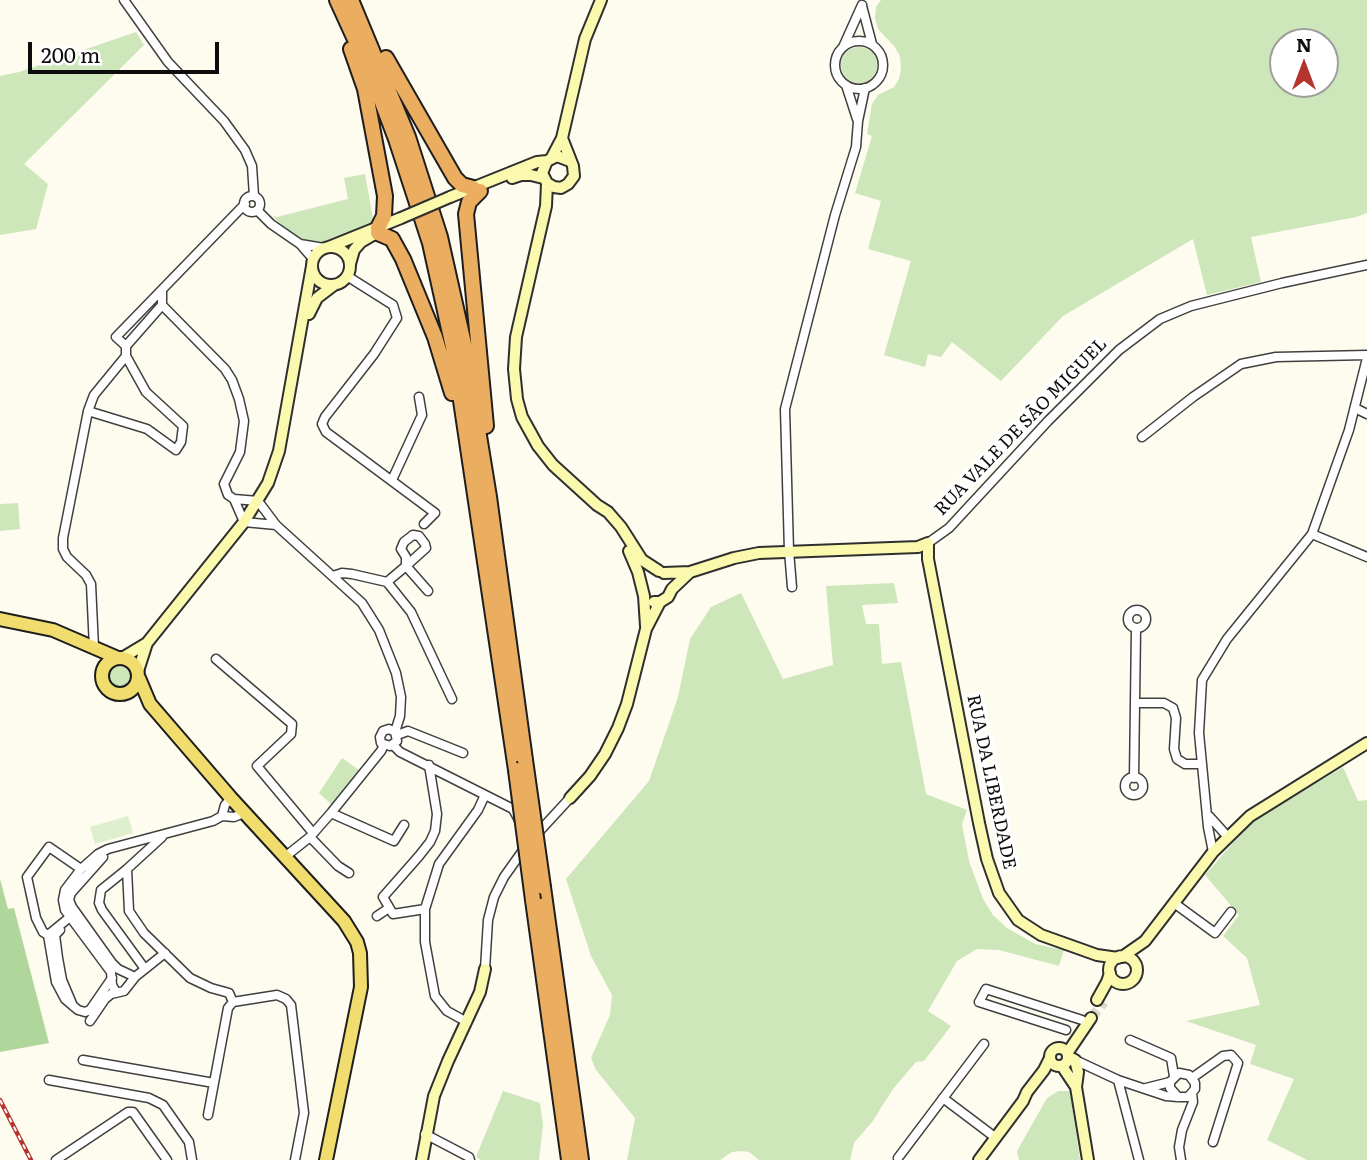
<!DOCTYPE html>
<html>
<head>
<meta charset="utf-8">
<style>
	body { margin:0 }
	#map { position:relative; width:1367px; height:1160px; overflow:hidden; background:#fefcef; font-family:Literata,serif }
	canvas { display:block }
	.north { position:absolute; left:1269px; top:28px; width:70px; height:70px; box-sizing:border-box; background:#fff; border:2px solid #9e9e9e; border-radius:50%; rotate:0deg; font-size:19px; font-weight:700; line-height:28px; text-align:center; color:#0d0d0d }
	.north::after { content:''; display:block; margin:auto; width:24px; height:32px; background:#b5352e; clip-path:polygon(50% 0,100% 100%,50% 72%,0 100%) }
	.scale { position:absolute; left:28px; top:42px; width:191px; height:32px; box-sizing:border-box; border:4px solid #0d0d0d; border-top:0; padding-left:9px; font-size:21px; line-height:24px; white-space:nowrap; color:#0d0d0d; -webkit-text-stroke:5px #fff; paint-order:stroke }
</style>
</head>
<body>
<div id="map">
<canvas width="1367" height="1160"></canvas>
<div class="north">N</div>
<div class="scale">200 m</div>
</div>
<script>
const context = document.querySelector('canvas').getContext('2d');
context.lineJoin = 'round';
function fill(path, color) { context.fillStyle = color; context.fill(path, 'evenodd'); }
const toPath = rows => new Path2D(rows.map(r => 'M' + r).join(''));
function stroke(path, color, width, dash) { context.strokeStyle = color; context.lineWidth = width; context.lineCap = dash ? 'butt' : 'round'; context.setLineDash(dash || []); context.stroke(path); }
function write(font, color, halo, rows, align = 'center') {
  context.font = font + ' Literata,serif'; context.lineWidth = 7; context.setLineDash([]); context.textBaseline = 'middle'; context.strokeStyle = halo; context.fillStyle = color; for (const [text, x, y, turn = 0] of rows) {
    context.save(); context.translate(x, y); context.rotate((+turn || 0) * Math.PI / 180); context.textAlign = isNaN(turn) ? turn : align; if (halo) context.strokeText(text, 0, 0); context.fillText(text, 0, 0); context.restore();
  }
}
const green = toPath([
	[881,0,1367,0,1367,213,1356,217,1251,237,1261,282,1207,295,1193,239,1063,316,1001,381,952,342,941,357,928,354,925,367,884,355,911,261,868,249,881,201,855,193,872,136,867,134,872,104,878,95,894,87,899,79,901,69,900,56,894,46,878,29,875,18,876,7],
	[1283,42,1325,42,1325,84,1283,84],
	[136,32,144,45,24,164,48,184,36,229,0,235,0,76,19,72],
	'841 65a18 18 0 1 1 36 0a18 18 0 1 1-36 0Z',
	[365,174,373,219,369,225,356,231,329,241,318,242,303,240,281,225,273,216,277,217,348,199,344,178],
	[18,503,20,529,0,531,0,504],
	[894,583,898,603,862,605,866,624,879,624,882,664,901,662,926,794,967,810,962,824,969,861,983,899,993,915,1007,928,1035,944,1064,950,1059,966,999,950,977,949,957,961,928,1011,951,1026,924,1061,916,1062,893,1089,872,1122,854,1143,850,1160,759,1160,749,1152,741,1151,732,1152,720,1160,627,1160,635,1118,596,1070,591,1058,610,1015,612,995,591,956,566,879,649,781,678,697,690,639,711,607,741,593,783,679,833,665,826,586],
	'107 676a14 14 0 1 1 28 0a14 14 0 1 1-28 0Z',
	[342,758,359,770,332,805,319,793],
	[1343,767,1358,801,1367,800,1367,1160,1307,1160,1267,1140,1294,1079,1250,1064,1256,1045,1186,1021,1260,1005,1247,958,1223,936,1239,915,1205,875,1252,821],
	[503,1091,540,1103,543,1125,539,1160,481,1160,476,1157],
	[1058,1091,1070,1091,1080,1160,1019,1160,1017,1151,1047,1098]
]);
const forest = toPath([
	[0,879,8,909,14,908,49,1043,0,1052]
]);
const pitch = toPath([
	[128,816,133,833,95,844,90,827]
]);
const secondaryTunnel = toPath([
	[1091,1018,1104,1002]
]);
const street = toPath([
	[124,0,168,62,224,121,245,150,252,166,254,196],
	[862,6,872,44],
	'835 65a24 24 0 1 1 48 0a24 24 0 1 1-48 0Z',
	[844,45,862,5],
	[846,85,857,119],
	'244 204a8 8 0 1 1 16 0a8 8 0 1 1-16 0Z',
	[257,210,271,224,300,244,313,259],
	[300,244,324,248],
	[347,276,393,305,397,318,374,354,325,417,322,424,326,432,435,513,424,524],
	[162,291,162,305,225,369,232,380,239,399,244,421,240,452,224,484,228,495,234,499,244,522,276,525],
	[126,346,116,337,245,204],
	[126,346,162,305],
	[1355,408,1367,414],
	[88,411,147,429,176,450,181,442,183,426,146,392,126,356],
	[1142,437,1193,397,1241,364,1276,357,1367,355],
	[392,480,422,415,419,397],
	[234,499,258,501,276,525,362,603,379,630,396,673,401,697,400,716,395,732,397,741,390,746,381,743,380,737,383,731,389,729,395,732],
	[1312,534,1367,557],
	[928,543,949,528,1048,421,1119,350,1160,319,1191,306,1282,283,1367,265],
	[333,576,342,573,352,574,387,582,411,612,452,699],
	[387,582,406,566,426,548,425,544,419,536,413,535,404,542,401,549,406,557,406,566,428,591],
	[792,587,789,551,785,409,835,215,856,147,858,121,865,88],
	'1128 619a9 9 0 1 1 18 0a9 9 0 1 1-18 0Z',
	[94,648,91,584,86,575,67,557,63,549,63,538,88,411,94,395,126,356,126,346],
	[216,659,292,724,291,734,257,766,313,833],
	[1135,703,1164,703,1173,708,1176,718,1174,749,1177,759,1185,764,1201,764],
	[397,735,408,731,463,753],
	[393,745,400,752,513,809,519,820],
	'1125 786a9 9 0 1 1 18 0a9 9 0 1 1-18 0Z',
	[1134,778,1136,628],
	[331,813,394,841,404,825],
	[222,816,225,805,231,798],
	[1209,816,1227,836],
	[535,836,570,798],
	[162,837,127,869,129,911,144,933,190,978,211,988,229,993,233,1002],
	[310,837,338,866,349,873],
	[1213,852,1208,827,1199,733,1202,680,1227,639,1312,534,1349,430,1367,358],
	[286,856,310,837,331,813,381,751,384,745],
	[103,857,71,893,69,900,72,907,112,963,118,969,135,977],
	[127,869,101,890,99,903,102,910,145,969],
	[1174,903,1215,933,1231,912],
	[425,909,393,914,383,897,419,856,430,842,435,831,437,814,429,765],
	[377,916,389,908],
	[70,917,48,935,43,932,36,918,27,877,49,847,81,869],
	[60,930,55,935,58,958,62,980,73,1006],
	[48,935,56,982,65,999,78,1010,85,1012,90,1010,112,978],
	[485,969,488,920,494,897,504,877,526,846],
	[116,992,112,985,111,972,65,910,63,900,65,890,81,869,98,854,108,849,213,821,222,816,234,817,244,813],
	[90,1021,105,999,111,994,124,991,135,977,165,953],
	[467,1022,447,1011,435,996,425,942,425,909,439,864,478,810,485,795],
	[1066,1030,979,1002,986,989,1082,1020],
	[1130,1040,1171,1058,1174,1076],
	[83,1060,214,1083],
	[1075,1060,1118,1080,1166,1096,1178,1097,1188,1097,1195,1089,1195,1083,1189,1075,1179,1073,1170,1082,1170,1088,1178,1097],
	[1192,1078,1223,1056,1231,1055,1238,1063,1213,1142],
	[49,1080,149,1098,163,1105,189,1142,192,1160],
	[1118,1080,1139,1160],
	[1146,1088,1170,1082],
	[943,1098,996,1138],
	[208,1115,228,1008,233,1002,277,995,286,999,291,1005,304,1113,295,1160],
	[425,1134,469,1157,470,1160],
	[898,1158,984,1044],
	[56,1160,128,1112,133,1112,167,1160],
	[1181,1160,1179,1147,1182,1130,1193,1102,1192,1093]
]);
const secondary = toPath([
	[562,138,573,166,574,176,568,184,561,188,554,187,547,183,542,173,547,161,557,156,570,161],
	[552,157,562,138,585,39,601,0],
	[512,178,521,175,531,175,543,178],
	[547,183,546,206,516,337,514,369,517,399,522,417,538,446,553,465,597,505,608,512,621,527,642,560,659,571],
	[450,197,537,162,547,161],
	[329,247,401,218],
	'312 266a19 19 0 1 1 38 0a19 19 0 1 1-38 0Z',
	[350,264,354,250,361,242,373,235],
	[309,314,317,298,334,285],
	[629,551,638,572,644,596,646,626],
	[664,573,690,572,734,558,759,553,918,547,928,543,928,559,979,823,987,859,999,893,1018,920,1041,935,1097,955,1118,958],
	[654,602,660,602,668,597,672,589,690,572],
	[122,658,147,643,244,522,268,483,279,451,312,266],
	[138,671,147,643],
	[570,798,590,776,605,754,618,728,627,704,646,629,660,602],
	'1109 970a14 14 0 1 1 28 0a14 14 0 1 1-28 0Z',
	[1122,957,1145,941,1213,852,1250,816,1367,743],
	[1097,1000,1107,982,1110,973],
	'1050 1057a9 9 0 1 1 18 0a9 9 0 1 1-18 0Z',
	[1068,1052,1091,1018],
	[1069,1057,1075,1060,1078,1072,1076,1087],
	[1062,1066,1076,1087,1088,1160],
	[422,1160,434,1096,448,1061,480,992,485,969],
	[979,1160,1023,1101,1027,1092,1044,1070,1050,1058]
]);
const primary = toPath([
	[0,619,53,630,118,658],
	'102 676a18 18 0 1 1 36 0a18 18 0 1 1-36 0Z',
	[139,678,150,704,231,798,344,921,357,942,360,953,361,987,326,1160]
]);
const highway = toPath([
	[337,0,374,81,396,139,430,243,453,347,516,770],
	[351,0,408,137,440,237,464,344,489,497,525,760],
	[351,49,365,89,385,196,384,216,378,228],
	[386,58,455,178,462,185,473,188],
	[480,191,469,202,466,214,486,426],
	[378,233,392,239,403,259,435,337,452,393],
	[543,887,581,1160],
	[533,900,569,1160]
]);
const rail = toPath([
	[0,1100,31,1160]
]);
const secondaryBridge = toPath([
	[401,218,450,197]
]);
const highwayBridge = toPath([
	[525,760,543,887],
	[516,770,533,900]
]);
const streetNames = [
	["RUA VALE DE SÃO MIGUEL",1021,427,-46],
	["RUA DA LIBERDADE",991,782,78]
];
fill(green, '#cde6ba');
fill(forest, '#afd69b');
fill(pitch, '#dfeecc');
stroke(secondaryTunnel, '#dad8cd', 10, [10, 5]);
stroke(street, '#404040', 11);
stroke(secondary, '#2f2f2f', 14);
stroke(primary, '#1e1e1e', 16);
stroke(highway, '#1e1e1e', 18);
stroke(street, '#fff', 8);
stroke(secondary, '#faf9ae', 10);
stroke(primary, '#f0dd6d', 12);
stroke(highway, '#ebad60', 14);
stroke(rail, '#b5352e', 4.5);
stroke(rail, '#fff', 2, [5]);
stroke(secondaryBridge, '#2f2f2f', 14, []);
stroke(highwayBridge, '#1e1e1e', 18, []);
stroke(secondaryBridge, '#faf9ae', 10);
stroke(highwayBridge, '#ebad60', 14);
write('18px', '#0d0d0d', '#fff', streetNames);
</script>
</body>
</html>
